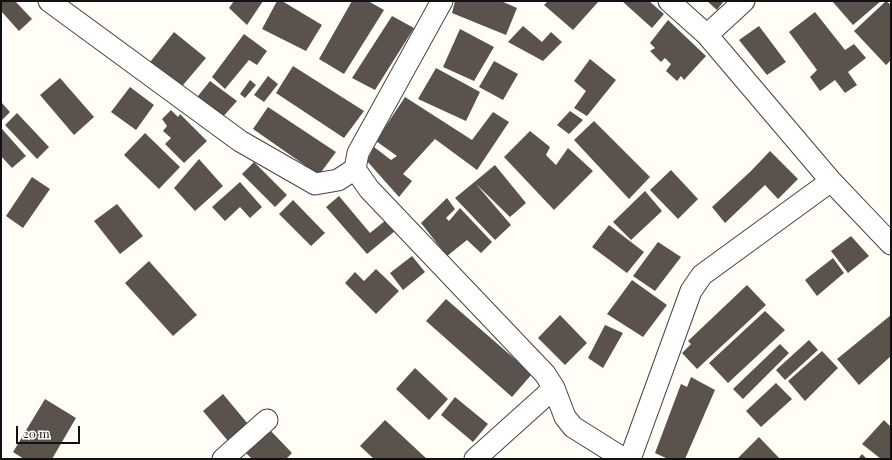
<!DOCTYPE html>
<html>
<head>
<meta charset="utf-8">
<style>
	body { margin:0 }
	#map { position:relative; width:892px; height:460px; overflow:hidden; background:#fffdf5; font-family:"Playfair Display",serif }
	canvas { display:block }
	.frame { position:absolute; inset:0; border:2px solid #111; pointer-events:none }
	.scale { position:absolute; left:16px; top:426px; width:64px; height:18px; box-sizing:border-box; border:2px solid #111; border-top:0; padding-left:5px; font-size:12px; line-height:14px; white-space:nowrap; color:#111; -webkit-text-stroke:3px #fff; paint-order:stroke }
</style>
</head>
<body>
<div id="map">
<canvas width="892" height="460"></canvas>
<div class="frame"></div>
<div class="scale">20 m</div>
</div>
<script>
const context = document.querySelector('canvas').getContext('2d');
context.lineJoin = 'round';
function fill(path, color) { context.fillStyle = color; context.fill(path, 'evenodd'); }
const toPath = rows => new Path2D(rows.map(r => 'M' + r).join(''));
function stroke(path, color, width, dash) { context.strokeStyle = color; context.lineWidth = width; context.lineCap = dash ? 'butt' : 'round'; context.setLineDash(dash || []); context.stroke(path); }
const building = toPath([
	[1,1,15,1,32,19,19,31,1,11],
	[234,1,263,1,247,25,229,8],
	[277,1,282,1,322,25,306,51,262,29],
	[352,1,368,1,384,10,344,74,319,59],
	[455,1,501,1,517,8,506,35,452,13],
	[548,1,599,1,573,30,544,5],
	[622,1,649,1,664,14,652,28],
	[707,1,724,1,717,10],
	[832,1,881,1,853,25],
	[886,1,891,5,891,60,886,65,854,31],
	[815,12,845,50,854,44,866,58,848,72,857,85,845,93,835,80,820,91,810,77,817,70,789,32],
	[392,16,414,28,375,90,352,78],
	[668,20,706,56,684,80,681,76,677,81,666,71,671,64,665,58,661,62,650,51,655,48,650,43],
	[523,26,542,42,551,32,562,42,543,61,508,42],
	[759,26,786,62,767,75,739,40],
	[460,29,494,47,474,81,443,67],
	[174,32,206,58,178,91,147,66],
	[244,34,267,51,257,65,249,60,225,89,212,77],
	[590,59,616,80,587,116,574,108,586,91,574,81],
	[494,61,518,74,503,100,479,87],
	[293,66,364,111,344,138,276,93],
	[436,68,480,92,466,121,418,99],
	[268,76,278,84,264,102,254,95],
	[60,78,94,117,74,135,40,95],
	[250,80,256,85,245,98,240,94],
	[210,81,237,101,221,119,194,101],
	[130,87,154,105,136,130,111,112],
	[405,97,472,140,493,112,509,122,477,170,435,139,403,174,412,181,399,197,367,161,374,147,391,160,397,156,376,141],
	[1,102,10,112,1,121],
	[268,107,336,152,319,175,253,129],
	[171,110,178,117,180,114,207,141,184,163,165,144,171,138,163,131,167,126,162,119],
	[570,111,583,120,569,134,557,125],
	[17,113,49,147,37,159,5,125],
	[594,121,650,177,629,199,574,140],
	[2,129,26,156,12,168,1,156,1,130],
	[530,131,550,147,546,155,556,165,568,148,593,171,554,210,504,157],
	[145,133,180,167,159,189,124,155],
	[770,151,798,179,778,199,765,185,725,223,712,207,751,171],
	[199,159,223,186,195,211,174,188],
	[254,162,287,195,275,207,242,174],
	[495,165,526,203,510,217,476,184,511,225,495,240,455,198],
	[671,170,698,199,678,219,650,190],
	[32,177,50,189,23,228,6,216],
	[240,182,262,207,250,218,240,207,225,221,212,207],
	[645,191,662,211,631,240,613,222],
	[339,196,370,233,386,220,395,231,367,254,326,207],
	[447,198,455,209,446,218,449,221,460,208,492,242,481,253,467,240,447,256,421,223],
	[293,200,325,233,311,246,279,214],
	[117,204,143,236,120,254,94,221],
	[609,225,644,252,627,273,592,247],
	[851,236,869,256,848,273,831,251],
	[658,242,681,257,655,291,633,276],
	[412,256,425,272,403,290,390,273],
	[833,258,844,273,817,296,805,280],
	[149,261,197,315,173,336,125,283],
	[376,269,399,291,376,314,345,283,355,272,364,281],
	[632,280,667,305,643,337,607,314],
	[747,285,766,305,697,369,682,353,691,344,688,341],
	[446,299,532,374,512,397,426,321],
	[765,311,785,330,728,383,709,363],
	[560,315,587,343,565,365,538,338],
	[891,315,891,356,859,385,837,359],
	[605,325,623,333,603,368,588,358],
	[809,340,818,350,785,380,776,370],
	[780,344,789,353,743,399,733,389],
	[822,351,838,368,805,401,788,381],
	[415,368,448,399,429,420,396,389],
	[691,377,715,390,685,459,668,459,655,453,681,384,687,387],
	[776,383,792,399,761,427,746,411],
	[223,394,248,424,228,441,203,411],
	[455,397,488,424,473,442,441,415],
	[45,399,76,418,52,459,24,459,13,452],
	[385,420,427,459,374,459,360,446],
	[884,420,891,427,891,459,881,459,862,444],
	[268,428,292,453,286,459,252,459,244,451],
	[759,437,780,459,737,459],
	[862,454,867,459,858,459]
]);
const street = toPath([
	[49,1,240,141,315,184,338,180,355,169],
	[442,1,358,153,355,169,369,189,545,374,554,388,565,417,573,427,624,459],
	[669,1,707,35,831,181,891,244],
	[707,35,744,1],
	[223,459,267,420],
	[475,459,554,388],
	[630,459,691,291,702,275,831,181]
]);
fill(building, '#5a524d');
stroke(street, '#444', 23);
stroke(street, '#fff', 21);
</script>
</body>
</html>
